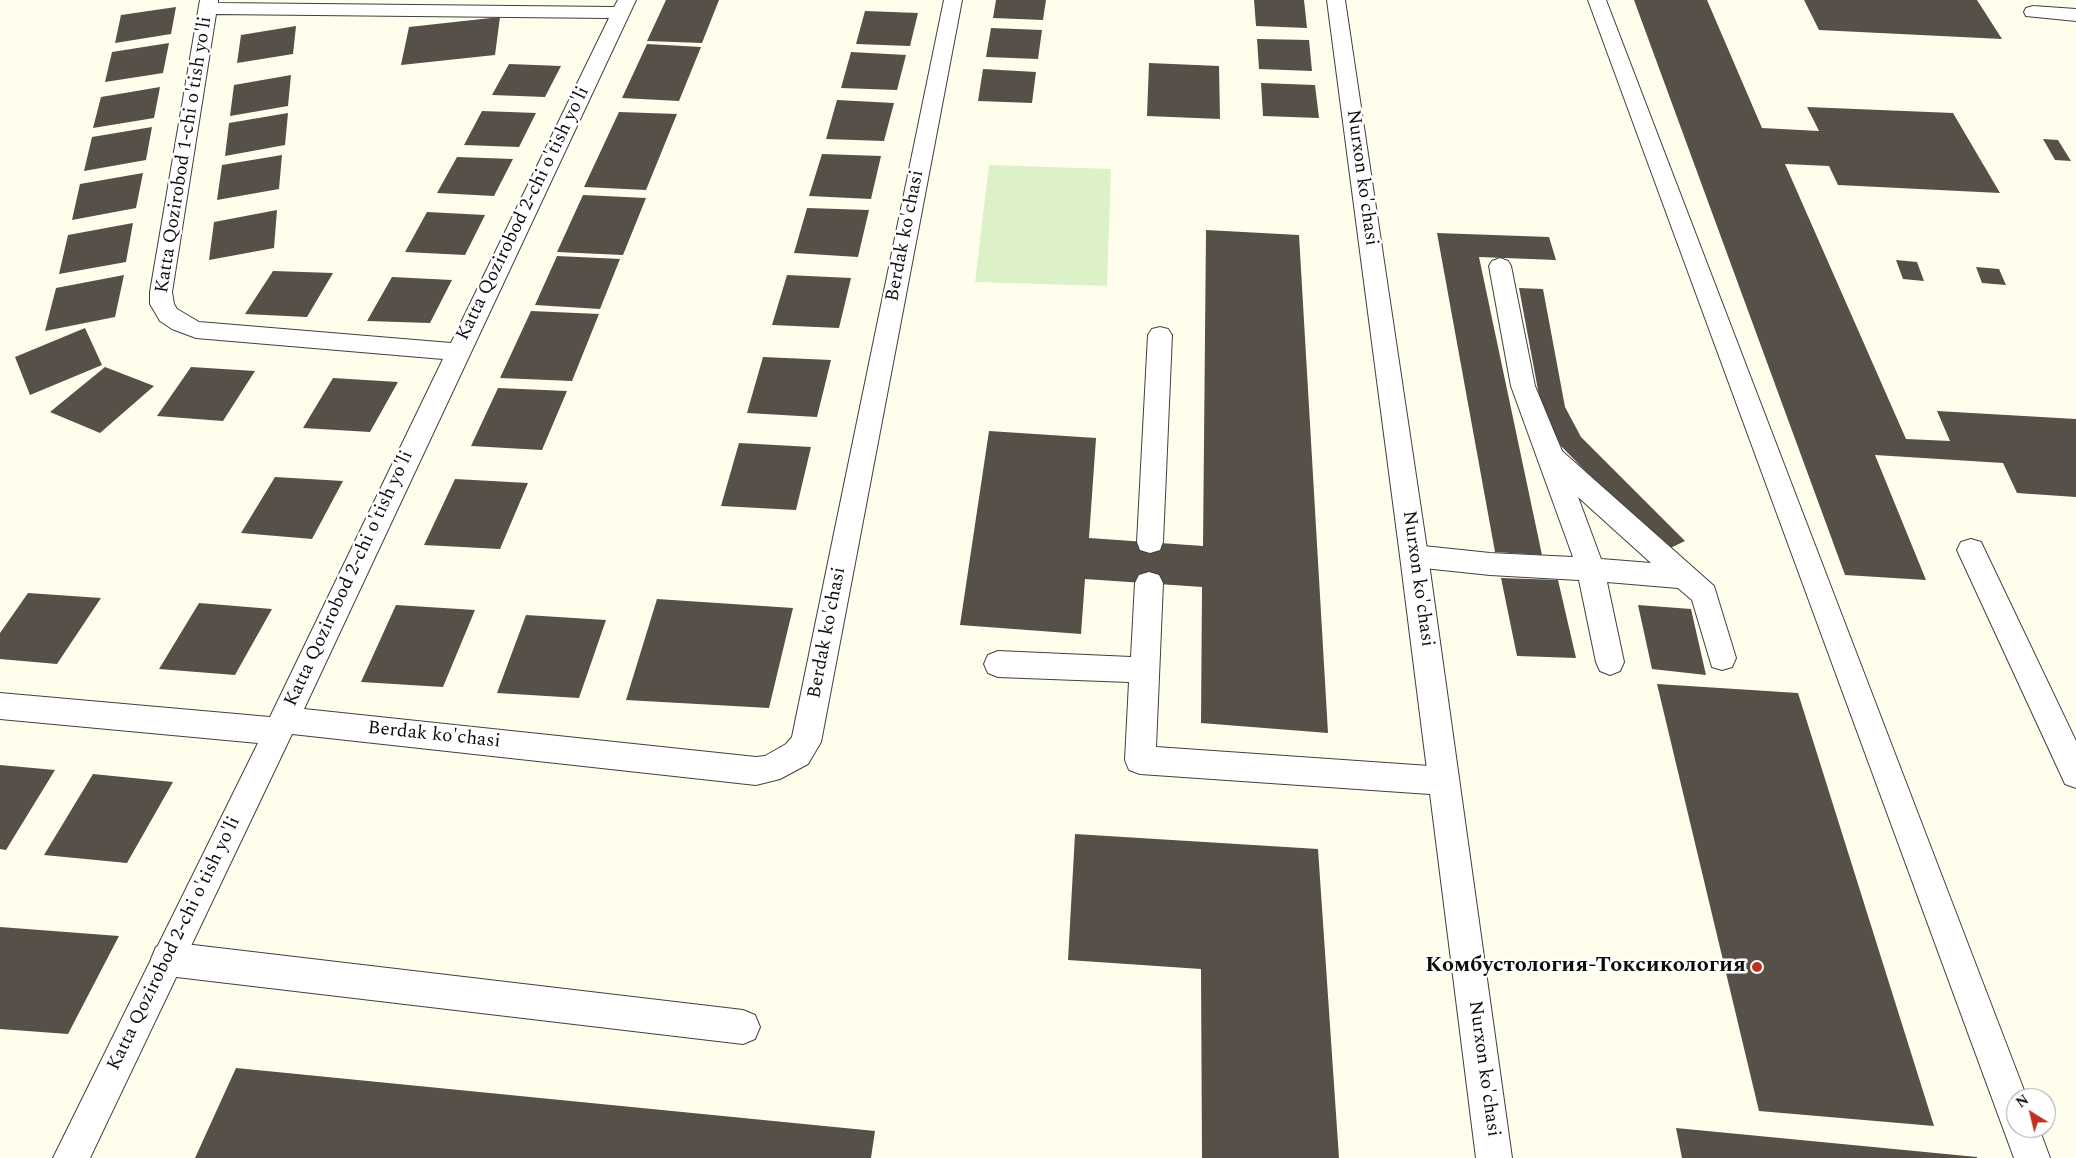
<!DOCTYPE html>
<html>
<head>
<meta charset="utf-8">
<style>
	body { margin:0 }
	#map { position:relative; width:2076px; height:1158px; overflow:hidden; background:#fffeed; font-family:Spectral,serif }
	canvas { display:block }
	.north { position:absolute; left:2006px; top:1088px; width:50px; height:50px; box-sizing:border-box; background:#fff; border:1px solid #9e9e9e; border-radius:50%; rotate:324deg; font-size:14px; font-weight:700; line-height:20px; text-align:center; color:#0d0d0d }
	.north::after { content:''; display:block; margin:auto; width:18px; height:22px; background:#c03022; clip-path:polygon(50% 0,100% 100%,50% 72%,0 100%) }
</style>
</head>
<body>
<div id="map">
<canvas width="2076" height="1158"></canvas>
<div class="north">N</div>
</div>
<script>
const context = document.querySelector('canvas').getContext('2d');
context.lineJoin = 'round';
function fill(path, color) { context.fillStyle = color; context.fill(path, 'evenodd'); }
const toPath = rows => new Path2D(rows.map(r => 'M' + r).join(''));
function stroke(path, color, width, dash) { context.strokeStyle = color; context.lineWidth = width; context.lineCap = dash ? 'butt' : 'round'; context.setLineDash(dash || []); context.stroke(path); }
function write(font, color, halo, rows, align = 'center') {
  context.font = font + ' Spectral,serif'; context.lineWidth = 5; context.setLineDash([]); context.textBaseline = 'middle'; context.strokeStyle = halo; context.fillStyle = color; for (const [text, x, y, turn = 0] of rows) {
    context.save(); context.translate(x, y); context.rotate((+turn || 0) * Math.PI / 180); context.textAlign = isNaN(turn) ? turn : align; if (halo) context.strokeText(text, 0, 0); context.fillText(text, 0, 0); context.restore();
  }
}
const pitch = toPath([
	[989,165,1111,169,1107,286,975,282]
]);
const building = toPath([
	[666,0,719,0,702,43,647,41],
	[996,0,1046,0,1043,20,993,18],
	[1254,0,1304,0,1307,28,1256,26],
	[1634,0,1707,0,1762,128,1819,131,1807,107,1953,113,2000,193,1838,185,1829,166,1785,164,1906,439,1950,441,1937,411,2076,419,2076,497,2017,493,2003,463,1875,455,1926,580,1845,575],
	[1804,0,1977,0,2002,39,1819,30],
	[176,7,171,34,115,43,121,15],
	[865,11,918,13,910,46,856,44],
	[500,17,495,55,401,65,409,27],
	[296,26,293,54,237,63,241,35],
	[991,28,1042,30,1038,59,986,57],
	[1257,39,1309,40,1312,71,1259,69],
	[169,43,163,73,105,82,112,52],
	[647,44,701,47,679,101,622,98],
	[851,52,906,55,897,90,841,88],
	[1149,63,1219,66,1220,119,1147,116],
	[509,64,561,66,545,97,492,95],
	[983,69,1036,72,1032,103,978,101],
	[291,75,288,106,230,116,234,85],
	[1261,83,1315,85,1319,118,1263,116],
	[160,87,154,118,93,128,101,97],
	[837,100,894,103,884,141,826,139],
	[482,111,536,113,519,147,464,145],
	[619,112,677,114,646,190,584,187],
	[288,113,285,145,225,156,229,123],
	[152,127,146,160,84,171,92,137],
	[2043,139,2058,140,2071,161,2055,160],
	[822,154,881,156,871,199,809,196],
	[282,155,279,189,217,200,222,165],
	[457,157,513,159,494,196,437,193],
	[143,173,136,208,72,220,80,184],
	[583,195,646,198,623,255,557,252],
	[807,208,869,210,858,257,794,253],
	[277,210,274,248,209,260,214,222],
	[427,212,485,215,465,255,405,252],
	[133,223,126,262,59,274,68,235],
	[1206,230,1299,235,1328,733,1201,723,1202,587,1085,579,1081,634,960,625,989,431,1096,438,1089,538,1203,546],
	[1437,233,1549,237,1556,260,1479,257,1542,555,1495,552],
	[557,256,620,259,600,309,535,305],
	[1896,260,1917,262,1924,281,1903,279],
	[1976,267,1999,269,2006,285,1982,283],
	[273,271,333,273,307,317,245,314],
	[124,275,115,317,45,331,56,288],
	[787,275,851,278,839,328,772,325],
	[392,277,452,280,430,323,367,321],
	[1519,288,1543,289,1565,407,1581,437,1685,541,1664,551,1561,446,1541,406],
	[531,311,599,314,572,381,500,378],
	[85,328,102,365,30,395,15,357],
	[763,357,831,360,817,417,747,413],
	[105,367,154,386,100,433,50,412],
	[191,367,255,371,223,421,157,416],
	[333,378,398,382,370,432,303,428],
	[498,388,567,391,542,450,471,446],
	[739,443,811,447,796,510,721,506],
	[275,477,343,481,312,539,241,533],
	[455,479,528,483,500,549,424,545],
	[1501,578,1558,580,1576,658,1517,656],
	[28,593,101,598,57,664,0,659,0,633],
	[657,599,793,608,769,708,626,700],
	[199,603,272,609,235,675,159,669],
	[396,605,475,610,443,687,361,682],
	[1638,605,1691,609,1706,675,1652,669],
	[526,615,606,620,579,698,497,693],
	[1657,684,1798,693,1934,1126,1759,1111],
	[0,765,55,770,6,850,0,849],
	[93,774,173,782,127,863,44,855],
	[1075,834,1318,849,1339,1158,1202,1158,1201,969,1068,960],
	[0,927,119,936,68,1034,0,1029],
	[236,1068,875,1131,871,1158,195,1158],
	[1676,1128,1977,1157,1977,1158,1682,1158]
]);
const service = toPath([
	[1588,0,1606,0,2027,1098,2016,1098,2016,1128,2039,1128,2050,1158,2014,1158,1588,0],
	[2033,6,2076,9,2076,21,2026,16,2024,12,2026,8,2033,6],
	[1500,258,1508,261,1511,266,1535,386,1562,451,1714,586,1736,658,1732,667,1722,670,1712,667,1692,600,1678,588,1607,582,1624,662,1620,671,1610,675,1600,671,1596,662,1579,580,1490,575,1414,567,1404,564,1400,556,1404,548,1414,545,1490,553,1573,557,1511,386,1489,266,1492,261,1500,258],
	[1578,497,1651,563,1601,559,1578,497],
	[1160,327,1168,329,1172,335,1163,542,1160,550,1150,553,1140,550,1137,542,1148,335,1152,329,1160,327],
	[1971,539,1981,542,2076,741,2076,788,2065,784,1957,550,1961,542,1971,539],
	[1149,572,1159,575,1163,583,1156,747,1444,767,1455,771,1459,781,1455,791,1444,795,1140,774,1129,770,1125,760,1129,682,998,677,988,673,984,664,988,655,998,651,1131,657,1135,583,1139,575,1149,572],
	[168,942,743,1010,755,1015,760,1027,755,1039,743,1044,168,976,156,971,151,959,156,947,168,942]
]);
const minor = toPath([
	[200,0,218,0,218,3,614,7,618,0,636,0,304,709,756,757,765,756,786,744,792,737,944,0,962,0,821,742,808,764,780,779,756,785,292,734,90,1158,53,1158,258,743,0,719,0,693,270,717,443,359,196,338,172,329,160,321,150,304,150,292,200,0],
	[216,14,609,18,451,343,199,322,177,309,174,304,172,292,216,14],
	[1327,0,1345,0,1428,556,1512,1158,1476,1158,1400,556,1327,0]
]);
const markers = [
	[1757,967,6,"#c03022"]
];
const streetNames = [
	["Katta Qozirobod 1-chi o'tish yo'li",185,155,-81],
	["Nurxon ko'chasi",1361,178,82],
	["Katta Qozirobod 2-chi o'tish yo'li",524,214,-64],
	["Berdak ko'chasi",906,236,-79],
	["Katta Qozirobod 2-chi o'tish yo'li",350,579,-65],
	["Nurxon ko'chasi",1417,579,82],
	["Berdak ko'chasi",828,633,-79],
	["Berdak ko'chasi",434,736,6],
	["Katta Qozirobod 2-chi o'tish yo'li",175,944,-64],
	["Nurxon ko'chasi",1483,1069,82]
];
const nearPoinames = [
	["Комбустология-Токсикология",1746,967]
];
fill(pitch, '#ddf1c8');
fill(building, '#565049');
stroke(service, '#404040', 2);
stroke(minor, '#404040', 2);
fill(service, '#fff');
fill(minor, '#fff');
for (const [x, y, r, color] of markers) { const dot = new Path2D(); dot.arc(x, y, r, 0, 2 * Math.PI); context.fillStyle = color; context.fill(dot); stroke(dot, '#fff', 2); }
write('19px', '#0d0d0d', '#fff', streetNames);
write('bold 22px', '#0d0d0d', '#fff', nearPoinames, 'right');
</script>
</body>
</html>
